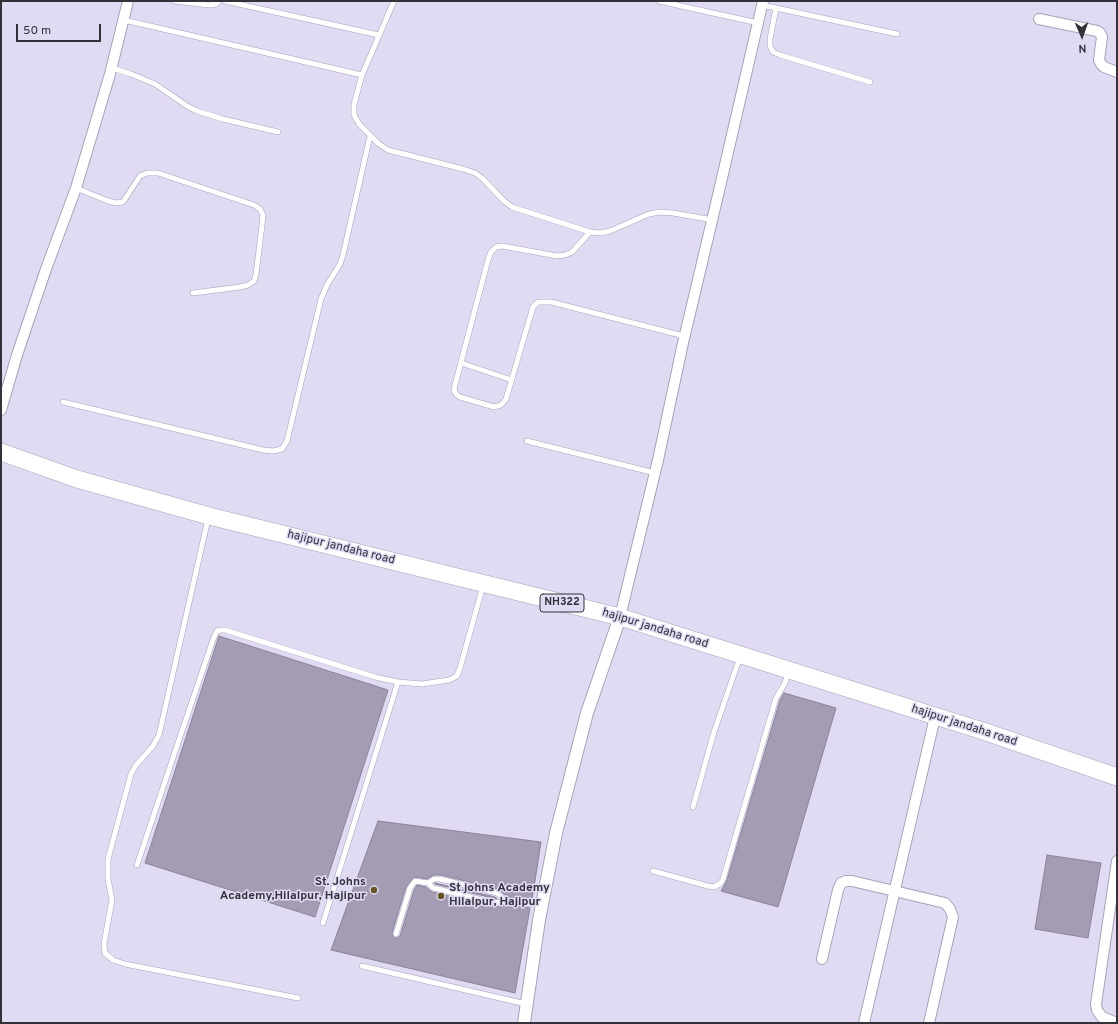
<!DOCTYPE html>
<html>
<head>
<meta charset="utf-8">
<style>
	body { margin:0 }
	#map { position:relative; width:1118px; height:1024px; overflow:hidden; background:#e1daf3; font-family:Overpass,sans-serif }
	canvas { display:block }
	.frame { position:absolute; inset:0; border:2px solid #34313b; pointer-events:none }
	.north { position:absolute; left:1062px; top:16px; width:40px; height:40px; -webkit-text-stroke:3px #e1daf3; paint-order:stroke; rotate:178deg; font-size:11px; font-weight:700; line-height:16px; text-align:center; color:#34313b }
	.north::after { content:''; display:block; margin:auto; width:14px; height:18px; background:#34313b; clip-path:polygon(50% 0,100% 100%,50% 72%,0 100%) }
	.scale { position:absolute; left:16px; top:24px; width:85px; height:18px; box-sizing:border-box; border:2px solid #34313b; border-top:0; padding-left:5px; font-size:12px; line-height:14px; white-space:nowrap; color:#34313b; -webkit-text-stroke:3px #e1daf3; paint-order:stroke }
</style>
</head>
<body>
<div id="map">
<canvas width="1118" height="1024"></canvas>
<div class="frame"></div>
<div class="north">N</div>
<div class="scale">50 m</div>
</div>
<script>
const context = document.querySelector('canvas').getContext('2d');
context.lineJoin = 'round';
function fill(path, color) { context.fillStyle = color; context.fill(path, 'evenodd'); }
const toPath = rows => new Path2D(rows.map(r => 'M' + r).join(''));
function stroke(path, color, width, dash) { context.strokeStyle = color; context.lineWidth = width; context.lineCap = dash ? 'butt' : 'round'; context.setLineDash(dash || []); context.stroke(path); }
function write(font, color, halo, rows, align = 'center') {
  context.font = font + ' Overpass,sans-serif'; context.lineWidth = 3; context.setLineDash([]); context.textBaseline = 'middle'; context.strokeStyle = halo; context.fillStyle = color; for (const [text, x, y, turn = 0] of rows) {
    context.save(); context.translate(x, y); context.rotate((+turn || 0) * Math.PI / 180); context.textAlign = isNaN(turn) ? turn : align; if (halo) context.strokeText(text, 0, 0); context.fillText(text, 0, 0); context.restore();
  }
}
const building = toPath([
	[219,636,388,690,315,917,145,863,219,636],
	[784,693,836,708,778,907,721,891,727,880,780,700,784,693],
	[378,821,541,842,532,900,508,897,498,889,441,875,434,875,427,879,414,877,406,887,392,933,394,938,397,938,400,936,414,890,417,885,426,887,432,892,489,906,497,907,506,905,530,908,515,993,331,950,378,821],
	[1047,855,1101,863,1088,938,1035,929,1047,855],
	[435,883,495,897,497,899,435,884,435,883]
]);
const service = toPath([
	[175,1,209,5,216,4,219,1],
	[225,1,379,35],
	[394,1,362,75,354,104,354,115,359,124,379,144,388,150,463,169,475,173,482,178,504,201,512,207,590,232,601,233,610,231,649,214,660,212,673,213,713,220],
	[659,1,758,23],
	[762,5,897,34],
	[776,8,770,39,770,46,773,52,780,55,870,82],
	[124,20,362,75],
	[112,68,131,74,155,84,187,106,197,111,223,119,278,132],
	[76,188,108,201,116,203,123,202,140,176,147,173,158,173,254,205,260,209,263,215,262,225,256,275,254,281,248,285,240,287,193,293],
	[590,232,572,252,565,255,557,256,502,246,496,247,491,252,488,260,455,385,454,390,456,394,460,397,487,405,494,407,501,405,506,399,533,307,538,302,551,302,684,336],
	[461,363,512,380],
	[63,402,263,450,273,451,282,449,287,441,321,299,327,285,340,264,343,255,370,136],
	[527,441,655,473],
	[208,519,159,735,153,746,136,765,131,774,108,859,108,879,112,900,104,944,105,953,113,960,125,964,298,998],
	[693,807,714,732,740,657],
	[137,865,182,731,214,637,217,631,221,630,225,630,375,677,398,682,422,684,449,680,457,676,460,668,483,586],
	[653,871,708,886,714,887,721,883,723,879,776,698,785,683,788,673],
	[428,883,434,879,440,879,497,893,506,901],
	[323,923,398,682],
	[396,934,410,888,415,881,428,883,433,888,438,889,490,902,496,903,506,901,541,905],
	[362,966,526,1004]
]);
const minor = toPath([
	[1039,19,1097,31,1100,33,1102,37,1099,60,1101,64,1104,67,1117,72],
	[1,410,17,355,46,269,76,188,110,74,128,1],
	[620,617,658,460,683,343,719,191,763,1],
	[1117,861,1096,1004,1097,1010,1102,1017,1117,1023],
	[822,959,838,890,841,883,846,881,852,881,945,903,950,909,953,917,929,1023],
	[864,1023,935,717]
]);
const tertiary = toPath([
	[524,1023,539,920,556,833,587,713,620,617]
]);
const trunk = toPath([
	[1,452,77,479,209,516,620,617,983,731,1117,777]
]);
const markers = [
	[374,890,4,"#665422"],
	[441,896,4,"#665422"]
];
const shields = [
	[562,603,44]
];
const shieldNames = [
	["NH322",562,603]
];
const streetNames = [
	["hajipur jandaha road",341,548,14],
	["hajipur jandaha road",655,629,17],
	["hajipur jandaha road",964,726,18]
];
const poiNames = [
	["St. Johns",366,883],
	["Academy,Hilalpur, Hajipur",366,897],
	["St johns Academy",449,889,"left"],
	["Hilalpur, Hajipur",449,903,"left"]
];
fill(building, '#a39cb3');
stroke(building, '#8a839a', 1);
stroke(service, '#a8a1b9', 6);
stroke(minor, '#a8a1b9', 12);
stroke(tertiary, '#a8a1b9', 14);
stroke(trunk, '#a8a1b9', 18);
stroke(service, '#fff', 5);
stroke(minor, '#fff', 10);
stroke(tertiary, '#fff', 12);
stroke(trunk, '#fff', 17);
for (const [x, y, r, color] of markers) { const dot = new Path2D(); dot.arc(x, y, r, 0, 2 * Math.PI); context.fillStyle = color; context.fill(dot); stroke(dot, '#e1daf3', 1.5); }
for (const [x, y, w] of shields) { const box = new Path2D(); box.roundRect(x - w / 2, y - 9, w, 18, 3); context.fillStyle = '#e1daf3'; context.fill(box); stroke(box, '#34313b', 1); }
write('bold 11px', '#34313b', null, shieldNames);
write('12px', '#34313b', '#e1daf3', streetNames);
write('bold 12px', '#34313b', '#e1daf3', poiNames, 'right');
</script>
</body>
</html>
